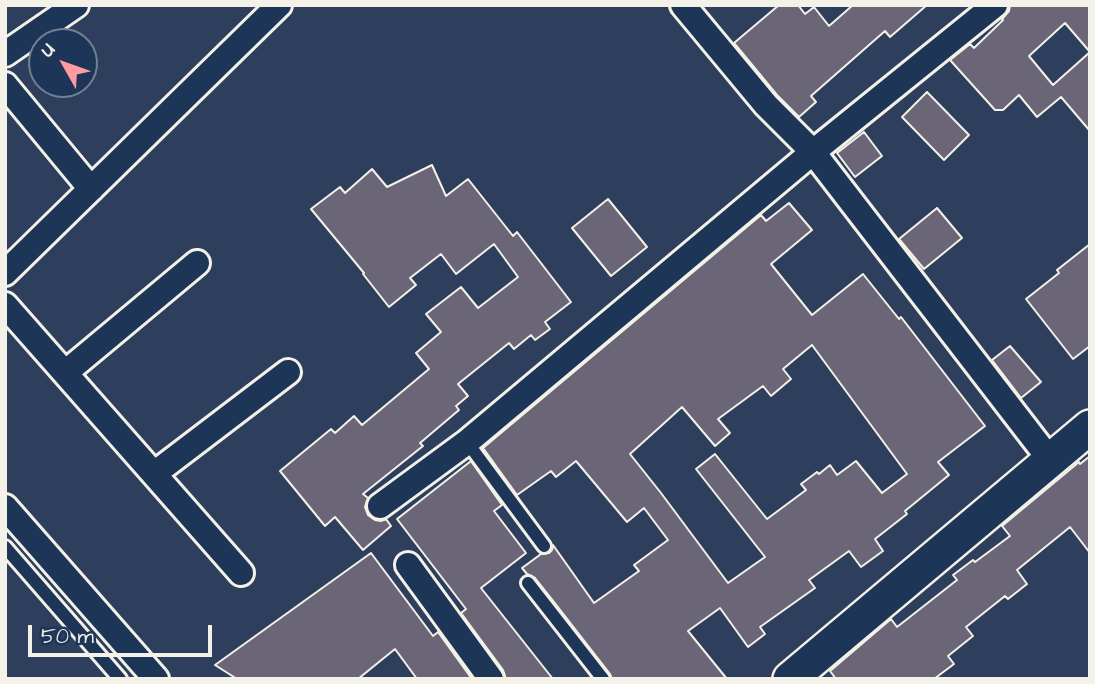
<!DOCTYPE html>
<html>
<head>
<meta charset="utf-8">
<style>
	body { margin:0 }
	#map { position:relative; width:1095px; height:684px; overflow:hidden; background:#2d3f5d; font-family:"Architects Daughter",sans-serif }
	canvas { display:block }
	.frame { position:absolute; inset:0; border:7px solid #f4f1e8; pointer-events:none }
	.north { position:absolute; left:28px; top:28px; width:70px; height:70px; box-sizing:border-box; background:#1d3557; border:2px solid #738091; border-radius:50%; rotate:310deg; font-size:19px; font-weight:700; line-height:28px; text-align:center; color:#f4f1e8 }
	.north::after { content:''; display:block; margin:auto; width:24px; height:32px; background:#ff9aa2; clip-path:polygon(50% 0,100% 100%,50% 72%,0 100%) }
	.scale { position:absolute; left:28px; top:625px; width:184px; height:32px; box-sizing:border-box; border:4px solid #f4f1e8; border-top:0; padding-left:9px; font-size:21px; line-height:24px; white-space:nowrap; color:#f4f1e8; -webkit-text-stroke:5px #1d3557; paint-order:stroke }
</style>
</head>
<body>
<div id="map">
<canvas width="1095" height="684"></canvas>
<div class="frame"></div>
<div class="north">U</div>
<div class="scale">50 m</div>
</div>
<script>
const context = document.querySelector('canvas').getContext('2d');
context.lineJoin = 'round';
function fill(path, color) { context.fillStyle = color; context.fill(path, 'evenodd'); }
const toPath = rows => new Path2D(rows.map(r => 'M' + r).join(''));
function stroke(path, color, width, dash) { context.strokeStyle = color; context.lineWidth = width; context.lineCap = dash ? 'butt' : 'round'; context.setLineDash(dash || []); context.stroke(path); }
const building = toPath([
	[779,5,798,5,805,14,814,7,829,26,853,5,927,5,890,37,885,31,811,96,816,102,799,117,777,95,734,43,779,5],
	[1010,5,1090,5,1090,52,1065,23,1029,56,1053,85,1090,52,1090,131,1061,97,1037,117,1019,95,1003,110,995,110,950,60,970,44,974,48,1003,20,1002,19,1009,11,1010,5],
	[927,92,969,135,944,160,902,117,927,92],
	[864,132,882,156,855,177,837,153,864,132],
	[432,165,446,196,468,179,513,236,517,232,571,302,545,322,550,329,535,340,531,335,514,349,509,343,458,384,468,396,456,406,459,410,420,443,423,446,363,494,368,498,365,507,368,515,375,520,381,521,386,519,391,526,363,550,335,517,325,526,280,471,331,429,335,433,354,416,362,425,429,369,416,353,441,332,426,314,461,287,478,308,518,277,494,244,456,274,441,254,410,278,416,285,389,307,363,274,364,273,311,209,340,187,345,193,372,169,387,187,432,165],
	[608,199,647,247,611,276,572,228,608,199],
	[789,203,812,230,771,264,812,315,863,274,899,319,901,317,985,426,938,462,949,475,905,511,907,514,875,539,883,551,861,567,849,551,809,580,815,588,760,627,765,634,748,647,720,608,688,631,727,679,612,679,610,674,554,602,535,578,527,574,522,568,541,554,549,553,552,550,553,545,594,603,639,571,634,565,668,540,644,508,627,522,576,461,556,477,551,471,517,495,483,448,761,215,766,221,789,203],
	[812,345,907,474,882,493,856,461,837,475,830,465,819,474,817,472,801,484,806,490,767,519,715,454,696,469,765,557,728,583,661,493,630,454,682,407,715,446,730,433,718,419,763,386,771,396,791,379,783,369,812,345],
	[937,208,962,238,924,269,899,239,937,208],
	[1090,244,1090,346,1073,359,1026,299,1059,273,1057,270,1090,244],
	[1010,346,1041,382,1021,398,992,360,1010,346],
	[1090,456,1090,553,1070,527,1017,570,1027,584,1008,599,1005,596,966,627,973,636,948,656,954,664,934,679,836,679,830,671,891,619,897,627,957,580,953,575,973,560,975,562,1010,536,1002,526,1079,462,1080,464,1090,456],
	[471,461,502,505,494,511,526,553,481,588,553,679,506,679,503,670,461,613,466,609,397,519,471,461],
	[371,553,433,636,438,632,472,679,417,679,395,649,358,679,237,679,215,665,371,553]
]);
const service = toPath([
	[467,442,544,546],
	[5,547,120,679],
	[528,583,603,679]
]);
const minor = toPath([
	[683,5,766,105,813,152,995,5],
	[5,54,76,5],
	[5,85,91,189],
	[5,273,279,5],
	[5,305,241,573],
	[65,373,197,263],
	[154,474,288,372],
	[380,506,467,442,813,152,1051,461],
	[5,507,156,679],
	[408,565,491,679]
]);
const secondary = toPath([
	[790,679,1090,427]
]);
fill(building, '#6b6677');
stroke(building, '#f4f1e8', 2);
stroke(service, '#f4f1e8', 18);
stroke(minor, '#f4f1e8', 30);
stroke(secondary, '#f4f1e8', 38);
stroke(service, '#1d3557', 12);
stroke(minor, '#1d3557', 24);
stroke(secondary, '#1d3557', 33);
</script>
</body>
</html>
